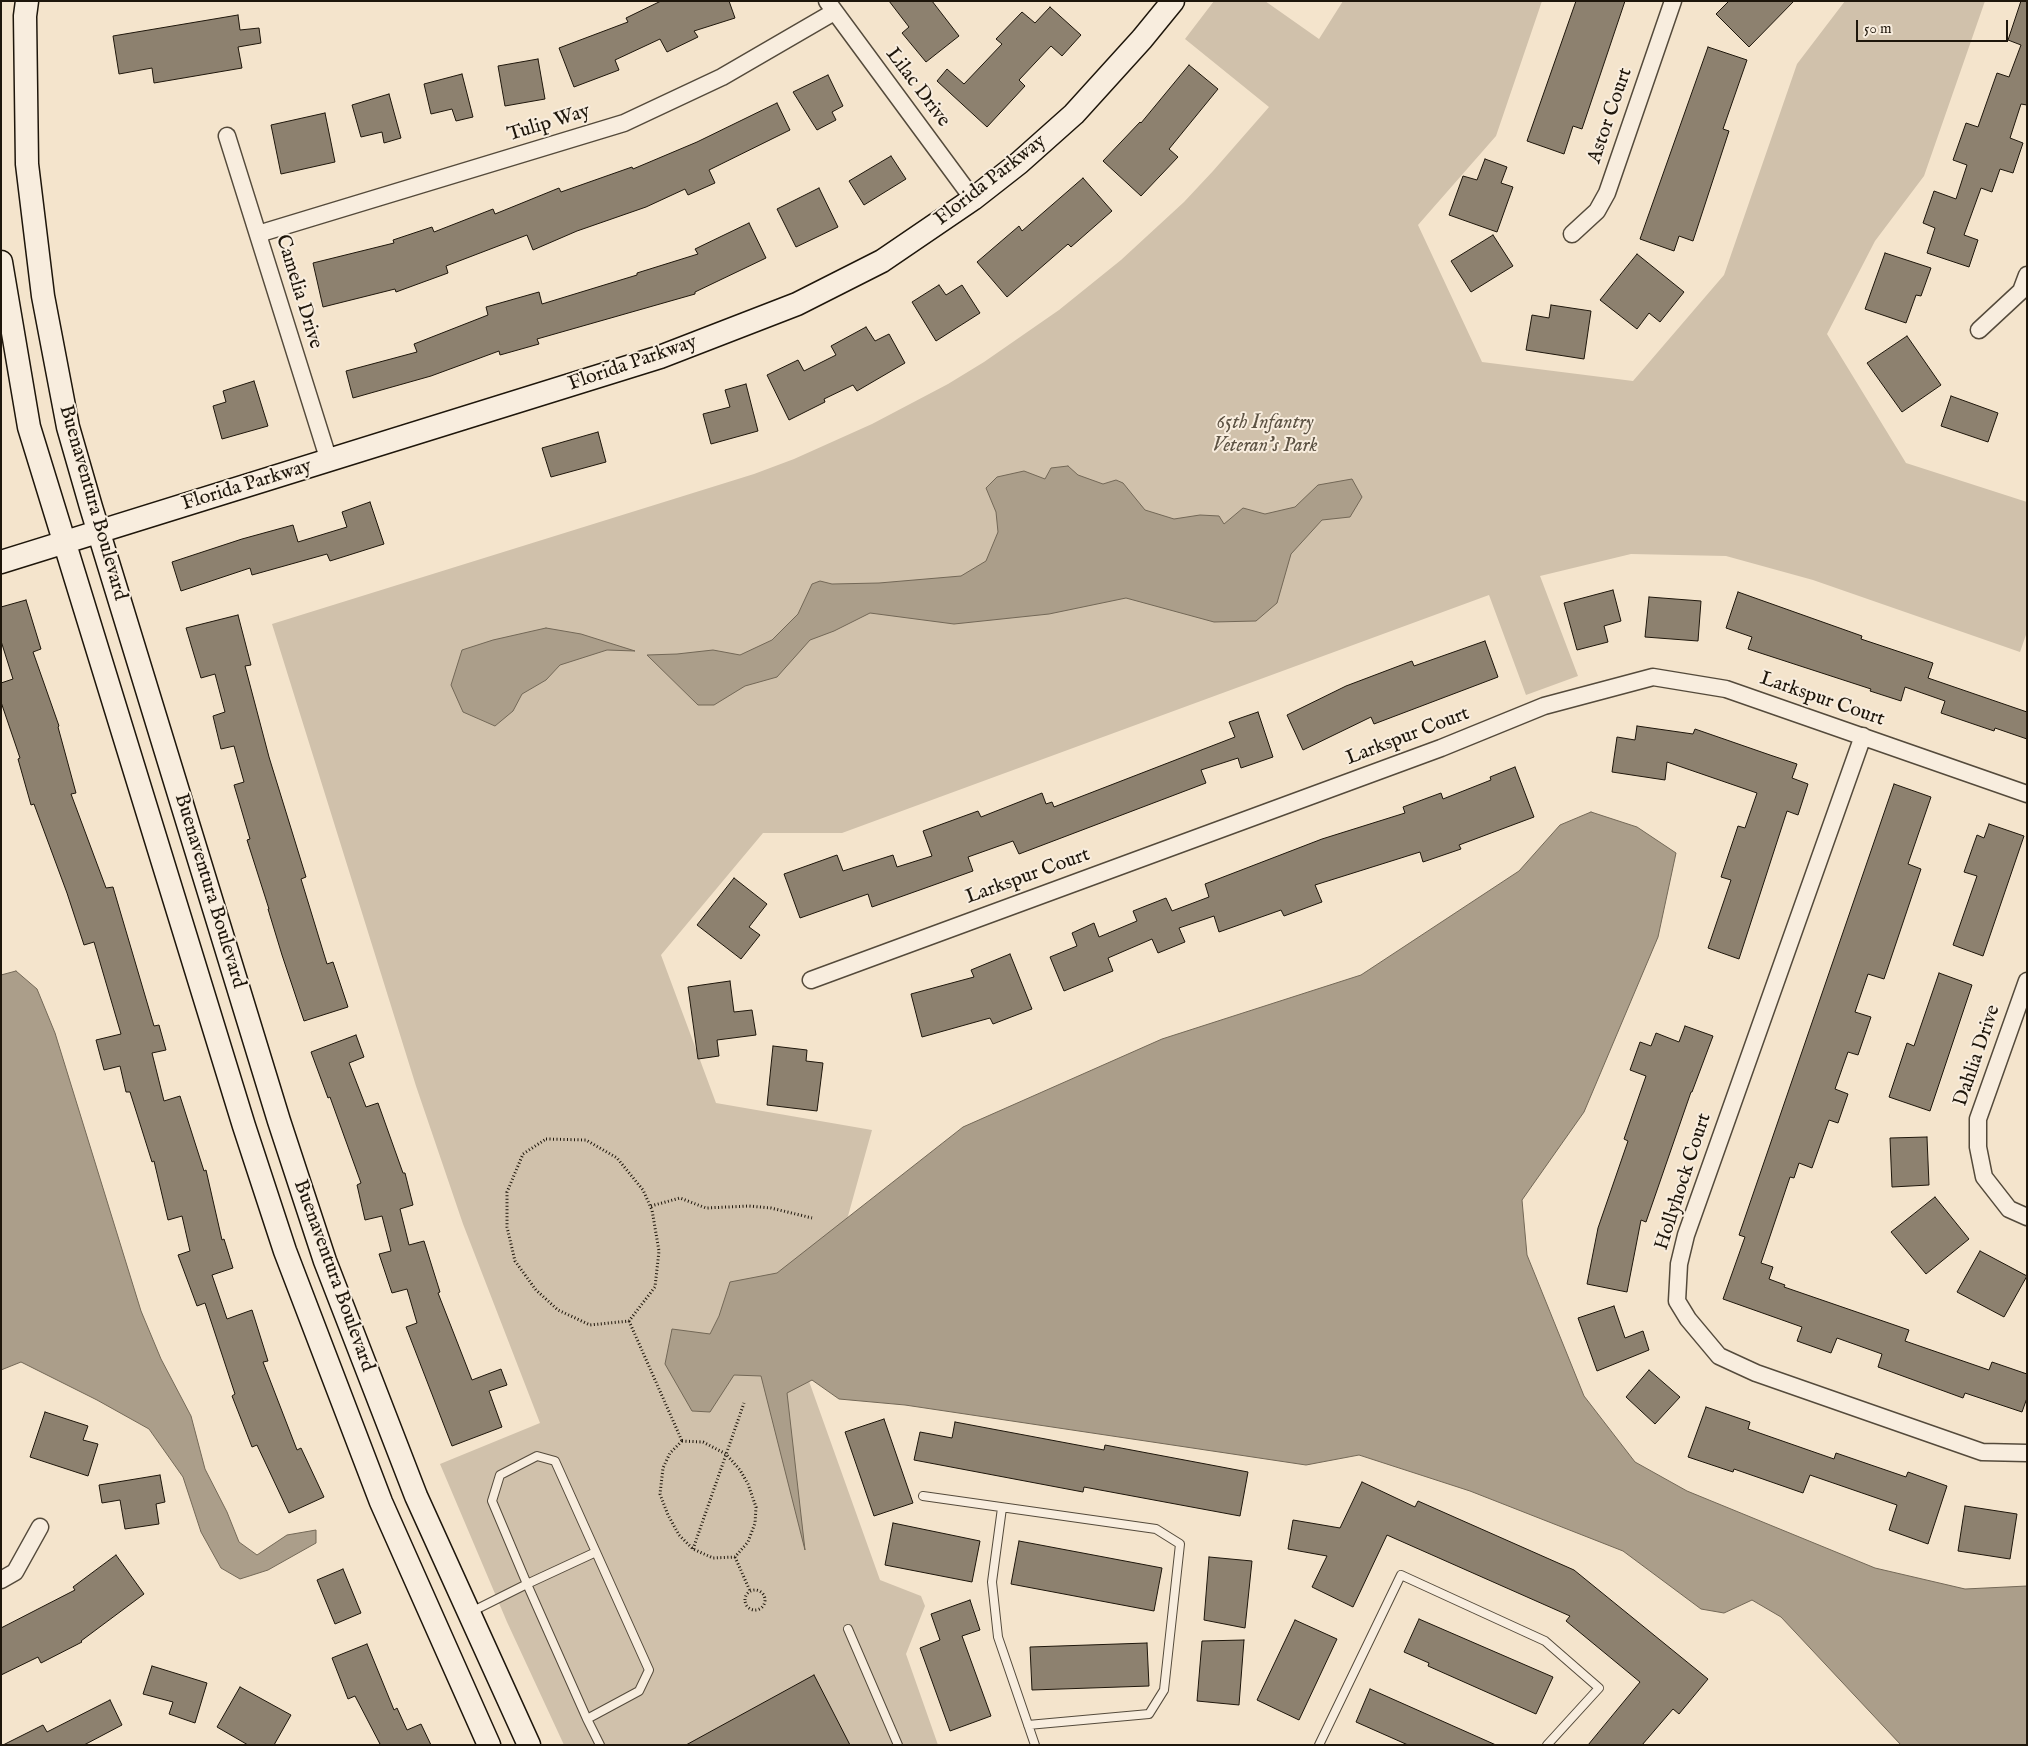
<!DOCTYPE html>
<html>
<head>
<meta charset="utf-8">
<style>
	body { margin:0 }
	#map { position:relative; width:2028px; height:1746px; overflow:hidden; background:#f4e4cc; font-family:"IM FELL English",serif }
	canvas { display:block }
	.frame { position:absolute; inset:0; border:2px solid #1e160b; pointer-events:none }
	.scale { position:absolute; left:1856px; top:20px; width:152px; height:22px; box-sizing:border-box; border:2px solid #1e160b; border-top:0; padding-left:6px; font-size:15px; line-height:18px; white-space:nowrap; color:#1e160b; -webkit-text-stroke:4px #f8edde; paint-order:stroke }
</style>
</head>
<body>
<div id="map">
<canvas width="2028" height="1746"></canvas>
<div class="frame"></div>
<div class="scale">50 m</div>
</div>
<script>
const context = document.querySelector('canvas').getContext('2d');
context.lineJoin = 'round';
function fill(path, color) { context.fillStyle = color; context.fill(path, 'evenodd'); }
const toPath = rows => new Path2D(rows.map(r => 'M' + r).join(''));
function stroke(path, color, width, dash) { context.strokeStyle = color; context.lineWidth = width; context.lineCap = dash ? 'butt' : 'round'; context.setLineDash(dash || []); context.stroke(path); }
function write(font, color, halo, rows, align = 'center') {
  context.font = font + ' "IM FELL English",serif'; context.lineWidth = 4; context.setLineDash([]); context.textBaseline = 'middle'; context.strokeStyle = halo; context.fillStyle = color; for (const [text, x, y, turn = 0] of rows) {
    context.save(); context.translate(x, y); context.rotate((+turn || 0) * Math.PI / 180); context.textAlign = isNaN(turn) ? turn : align; if (halo) context.strokeText(text, 0, 0); context.fillText(text, 0, 0); context.restore();
  }
}
const green = toPath([
	[1214,1,1265,1,1319,39,1343,1,1542,1,1496,136,1418,225,1482,362,1633,381,1724,275,1797,64,1845,1,1985,1,1924,176,1875,241,1827,334,1906,463,2027,502,2027,632,2020,652,1813,580,1726,556,1631,554,1540,576,1578,676,1526,695,1489,595,842,833,763,833,661,955,716,1103,872,1130,805,1370,880,1580,921,1596,925,1606,906,1654,938,1745,564,1745,507,1622,440,1464,540,1423,463,1224,416,1086,272,624,754,474,794,459,872,424,948,384,984,362,1059,310,1121,260,1184,202,1213,171,1269,107,1185,39]
]);
const water = toPath([
	[1068,466,1078,475,1103,484,1116,480,1123,483,1145,510,1174,519,1200,515,1219,516,1224,524,1243,508,1265,514,1295,507,1318,485,1352,479,1362,497,1350,517,1322,520,1291,554,1277,603,1256,621,1214,622,1126,598,1049,614,954,624,870,613,834,631,810,640,777,677,745,686,714,705,698,705,647,655,677,654,713,650,740,655,772,640,798,614,812,584,820,581,832,584,879,583,961,576,986,561,998,532,996,512,986,488,997,477,1024,471,1045,479,1051,468,1068,466],
	[546,628,581,634,635,651,607,650,560,665,546,680,522,694,513,711,495,726,463,712,451,685,462,650,493,640,546,628],
	[1591,812,1637,827,1676,853,1658,937,1584,1112,1522,1200,1527,1255,1584,1396,1635,1462,1687,1491,1875,1568,1965,1589,2027,1586,2027,1745,1901,1745,1781,1617,1752,1600,1724,1613,1701,1609,1623,1551,1470,1491,1359,1455,1306,1465,905,1405,839,1399,812,1380,787,1393,805,1550,761,1376,734,1375,710,1412,692,1411,665,1364,672,1329,710,1334,719,1316,730,1282,777,1273,963,1127,1162,1039,1361,975,1519,871,1560,825,1591,812],
	[16,971,37,989,55,1033,141,1311,161,1359,191,1416,205,1469,227,1512,239,1542,257,1555,287,1535,316,1530,316,1543,268,1570,240,1579,221,1568,201,1532,183,1477,149,1429,97,1400,21,1362,1,1370,1,975,16,971]
]);
const building = toPath([
	[661,1,729,1,735,18,694,31,698,37,667,52,660,39,615,60,619,70,574,87,559,48,628,22,626,18,661,1],
	[889,1,932,1,959,36,926,62,902,33,909,27,889,1],
	[1576,1,1625,1,1582,129,1573,126,1564,154,1527,141,1576,1],
	[1729,1,1794,1,1749,47,1716,14,1729,1],
	[2021,1,2027,1,2027,105,2021,104,2010,138,2023,143,2013,173,2000,169,1992,192,1981,188,1964,235,1978,240,1969,267,1927,253,1935,228,1923,223,1934,191,1956,199,1967,165,1953,160,1966,123,1978,127,1997,73,2009,77,2021,45,2008,40,2021,1],
	[1050,7,1081,35,1062,56,1051,46,1019,80,1025,86,987,127,937,81,947,69,964,84,1002,44,996,39,1022,12,1035,23,1050,7],
	[238,15,240,30,259,28,261,43,238,47,242,68,154,83,152,68,119,74,113,36,238,15],
	[1708,47,1747,60,1723,129,1729,131,1693,241,1679,236,1674,251,1640,239,1708,47],
	[538,59,545,99,505,106,498,66,538,59],
	[1189,65,1218,89,1169,149,1178,157,1141,196,1103,161,1140,122,1141,123,1189,65],
	[462,74,473,117,456,121,452,109,431,114,424,84,462,74],
	[828,75,843,106,832,112,836,120,817,130,793,92,828,75],
	[389,94,401,138,384,143,382,132,361,137,352,105,389,94],
	[777,103,790,130,709,170,715,183,688,195,685,189,646,207,577,231,533,250,527,235,446,266,448,273,396,292,395,289,323,307,313,263,394,243,393,240,432,227,434,232,493,209,495,214,559,188,561,192,632,167,633,169,697,142,777,103],
	[325,113,335,162,281,174,271,125,325,113],
	[891,156,906,179,864,205,849,181,891,156],
	[1485,159,1507,167,1501,183,1513,187,1497,232,1449,215,1463,176,1477,180,1485,159],
	[1083,178,1112,211,1071,247,1068,244,1007,297,977,262,1019,226,1022,231,1083,178],
	[819,188,838,227,796,247,777,209,819,188],
	[749,223,766,258,695,292,695,294,537,339,539,344,500,355,499,351,431,376,353,398,346,371,417,352,414,344,488,315,486,307,539,292,542,304,637,275,637,273,698,254,695,249,749,223],
	[1493,235,1513,266,1471,292,1451,261,1493,235],
	[1885,253,1931,268,1921,296,1916,295,1906,323,1865,309,1885,253],
	[1637,254,1684,292,1660,322,1649,313,1637,329,1600,300,1637,254],
	[939,285,946,295,962,285,980,313,936,341,912,302,939,285],
	[1551,305,1591,311,1584,359,1526,350,1532,315,1549,318,1551,305],
	[866,327,875,341,889,334,905,363,857,391,853,385,824,399,825,402,789,420,767,375,798,360,804,371,836,355,831,346,866,327],
	[1907,336,1941,385,1902,412,1867,363,1907,336],
	[254,381,268,426,222,439,213,406,226,402,223,391,254,381],
	[746,384,758,431,711,444,703,414,730,407,725,390,746,384],
	[1951,396,1998,413,1988,442,1941,426,1951,396],
	[598,432,606,462,551,477,542,448,598,432],
	[370,502,384,544,330,561,327,554,252,575,250,568,181,591,172,562,242,539,293,525,298,542,347,527,342,512,370,502],
	[1613,590,1621,621,1604,626,1608,642,1577,650,1564,603,1613,590],
	[1738,592,1862,636,1861,639,1933,663,1928,678,2027,712,2027,739,1995,728,1994,731,1941,713,1945,701,1905,687,1901,701,1870,691,1871,689,1748,649,1752,637,1726,628,1738,592],
	[1649,597,1701,601,1698,641,1645,637,1649,597],
	[26,600,41,649,33,652,59,726,58,727,76,793,71,794,106,888,113,887,154,1026,159,1025,166,1050,152,1053,164,1101,180,1096,204,1171,206,1170,222,1240,224,1239,233,1268,212,1275,227,1319,252,1310,268,1361,263,1362,297,1450,301,1448,324,1497,289,1513,257,1445,252,1447,232,1396,235,1394,205,1303,197,1306,178,1255,190,1251,182,1216,168,1220,154,1161,152,1162,130,1092,126,1092,120,1066,104,1070,96,1040,121,1034,94,942,84,945,67,893,34,804,31,805,18,759,20,758,1,702,1,683,13,679,1,641,1,607,26,600],
	[238,615,251,665,245,666,269,757,306,877,301,879,327,964,333,962,348,1007,304,1021,282,955,268,909,269,909,247,840,250,839,234,785,244,782,234,746,221,749,213,716,225,712,215,674,201,678,186,628,238,615],
	[1485,641,1498,677,1374,724,1371,717,1303,750,1287,715,1346,686,1412,661,1414,666,1485,641],
	[1258,712,1273,757,1241,768,1238,758,1201,770,1206,783,1019,854,1013,841,968,857,973,871,872,907,868,894,800,918,784,874,837,855,843,871,893,855,897,867,932,856,923,831,978,811,981,817,1042,793,1046,804,1052,802,1054,807,1235,737,1229,722,1258,712],
	[1637,726,1693,734,1695,729,1770,755,1797,764,1792,778,1808,784,1798,815,1787,811,1739,959,1708,948,1731,880,1721,877,1738,826,1745,828,1757,793,1667,762,1665,780,1612,772,1617,737,1635,740,1637,726],
	[1515,767,1534,817,1459,845,1461,849,1423,862,1420,852,1315,885,1322,902,1284,916,1281,910,1219,932,1214,916,1179,928,1185,942,1158,953,1152,939,1108,958,1113,971,1064,991,1050,957,1077,946,1072,933,1094,923,1099,937,1137,921,1133,911,1166,898,1172,911,1209,897,1205,884,1322,839,1405,813,1403,807,1441,793,1443,799,1491,780,1490,777,1515,767],
	[1894,784,1931,797,1908,864,1921,869,1884,979,1868,974,1855,1012,1871,1017,1858,1055,1848,1052,1835,1089,1848,1094,1838,1123,1829,1120,1812,1168,1799,1163,1794,1178,1790,1177,1761,1263,1773,1267,1769,1279,1785,1285,1784,1287,1909,1330,1905,1341,1989,1370,1992,1362,2027,1374,2027,1398,2022,1412,1965,1393,1963,1398,1878,1367,1882,1354,1837,1338,1831,1353,1797,1341,1802,1327,1723,1299,1745,1237,1739,1235,1894,784],
	[1989,824,2024,836,1983,956,1953,945,1977,876,1964,872,1977,835,1984,838,1989,824],
	[734,878,767,904,749,927,760,935,741,959,697,925,734,878],
	[1010,954,1032,1009,993,1024,990,1018,922,1037,911,994,974,977,971,970,1010,954],
	[1939,973,1972,985,1930,1111,1889,1097,1907,1043,1914,1046,1939,973],
	[730,981,734,1012,752,1010,756,1035,717,1040,719,1056,698,1059,688,987,730,981],
	[1685,1026,1713,1036,1692,1092,1691,1092,1646,1222,1641,1220,1627,1292,1587,1284,1598,1228,1628,1141,1624,1139,1646,1076,1630,1070,1640,1042,1651,1046,1656,1033,1679,1042,1685,1026],
	[356,1035,364,1057,349,1063,366,1107,378,1103,403,1173,405,1173,413,1205,400,1209,409,1245,424,1241,440,1292,438,1293,472,1380,501,1369,507,1385,489,1391,502,1427,452,1446,406,1327,417,1323,407,1289,392,1293,379,1254,391,1251,382,1216,365,1220,357,1185,361,1183,330,1097,328,1098,311,1052,356,1035],
	[773,1046,807,1050,806,1061,823,1063,817,1111,767,1105,773,1046],
	[1927,1137,1929,1185,1892,1187,1890,1138,1927,1137],
	[1935,1197,1969,1239,1926,1274,1891,1232,1935,1197],
	[1980,1251,2027,1276,2004,1317,1957,1292,1980,1251],
	[1614,1306,1625,1338,1643,1331,1649,1350,1597,1371,1578,1318,1614,1306],
	[1649,1370,1680,1397,1655,1424,1626,1397,1649,1370],
	[1706,1407,1750,1422,1748,1429,1834,1459,1836,1453,1906,1477,1908,1472,1947,1486,1928,1544,1889,1530,1897,1505,1810,1475,1803,1493,1734,1469,1733,1472,1688,1457,1706,1407],
	[45,1412,88,1426,83,1440,98,1444,88,1476,30,1457,45,1412],
	[884,1419,913,1503,874,1516,845,1432,884,1419],
	[955,1422,1104,1450,1105,1445,1248,1472,1240,1516,1084,1487,1083,1492,914,1460,920,1432,952,1438,955,1422],
	[160,1475,165,1502,156,1504,159,1524,125,1529,120,1500,102,1503,99,1485,160,1475],
	[1362,1482,1415,1507,1418,1501,1574,1570,1708,1679,1679,1714,1673,1709,1642,1745,1588,1745,1640,1682,1566,1621,1570,1616,1387,1535,1353,1607,1312,1587,1327,1556,1288,1549,1293,1520,1340,1528,1362,1482],
	[1965,1506,2017,1514,2010,1559,1958,1551,1965,1506],
	[893,1523,980,1541,972,1582,885,1565,893,1523],
	[1019,1541,1162,1568,1154,1611,1011,1584,1019,1541],
	[116,1555,144,1594,81,1641,82,1642,41,1663,38,1657,1,1675,1,1628,75,1590,73,1587,116,1555],
	[1209,1557,1252,1561,1245,1628,1204,1620,1209,1557],
	[343,1569,361,1613,335,1624,317,1580,343,1569],
	[970,1600,980,1630,962,1636,991,1716,950,1731,920,1648,940,1640,931,1614,970,1600],
	[1419,1619,1553,1677,1536,1714,1428,1666,1429,1663,1404,1652,1419,1619],
	[1295,1620,1337,1639,1299,1720,1257,1700,1295,1620],
	[1244,1640,1239,1705,1197,1701,1202,1641,1244,1640],
	[1147,1643,1149,1686,1032,1690,1030,1647,1147,1643],
	[367,1644,394,1710,397,1708,407,1730,421,1724,431,1745,378,1745,380,1744,355,1696,348,1699,332,1658,367,1644],
	[152,1666,207,1683,195,1723,169,1714,173,1702,143,1694,152,1666],
	[814,1675,850,1745,686,1745,814,1675],
	[240,1687,291,1715,274,1745,248,1745,217,1727,240,1687],
	[1370,1689,1496,1745,1408,1745,1356,1722,1370,1689],
	[110,1700,122,1725,84,1745,3,1745,43,1725,47,1732,110,1700]
]);
const path = toPath([
	[546,1139,586,1140,617,1158,643,1190,652,1210,659,1251,655,1287,629,1321,590,1325,558,1310,536,1290,515,1261,507,1227,507,1192,523,1154,546,1139],
	[651,1206,680,1198,706,1208,749,1206,771,1208,812,1218],
	[629,1321,682,1441],
	[682,1441,703,1442,726,1454,740,1470,748,1484,756,1507,755,1523,748,1542,735,1557,713,1558,693,1549,679,1535,668,1515,660,1494,663,1468,670,1453,682,1441],
	[693,1549,744,1403],
	[735,1557,750,1591],
	'745 1600a10 10 0 1 1 20 0a10 10 0 1 1-20 0Z'
]);
const lane = toPath([
	[923,1496,1156,1529,1180,1544,1164,1690,1149,1714,1028,1725],
	[1002,1508,992,1582,998,1637,1035,1745],
	[471,1612,527,1584,492,1501,500,1475,537,1456,555,1461,649,1670,639,1691,587,1719,600,1745],
	[848,1629,898,1745],
	[587,1719,527,1584,596,1552],
	[1319,1745,1401,1575,1545,1641,1599,1688,1547,1745]
]);
const street = toPath([
	[827,1,973,199],
	[227,136,329,461],
	[258,234,624,123,722,77,834,12],
	[1572,234,1597,211,1607,193,1673,1],
	[1979,330,2021,291,2027,275],
	[1863,736,1686,1235,1679,1264,1677,1301,1688,1319,1719,1356,1756,1373,1982,1452,2027,1453],
	[811,980,1441,748,1544,706,1653,677,1726,689,2027,794],
	[2027,981,1978,1119,1978,1147,1984,1177,2009,1209,2027,1217],
	[1,1580,15,1572,40,1527]
]);
const secondary = toPath([
	[27,1,25,16,27,164,43,296,68,427,91,507,279,1121,325,1261,416,1496,529,1745],
	[1,262,29,427,244,1126,285,1251,381,1502,489,1745],
	[1,562,660,357,797,304,882,261,973,199,1019,163,1074,114,1142,39,1173,1]
]);
const streetNames = [
	["Lilac Drive",917,88,53],
	["Astor Court",1611,116,-71],
	["Tulip Way",549,124,-17],
	["Florida Parkway",991,181,-38],
	["Camelia Drive",298,292,73],
	["Florida Parkway",633,364,-19],
	["Florida Parkway",247,486,-17],
	["Buenaventura Boulevard",92,503,74],
	["Larkspur Court",1822,700,19],
	["Larkspur Court",1408,737,-21],
	["Larkspur Court",1028,877,-20],
	["Buenaventura Boulevard",209,891,73],
	["Dahlia Drive",1978,1056,-71],
	["Hollyhock Court",1684,1182,-72],
	["Buenaventura Boulevard",333,1276,70]
];
const parkNames = [
	["65th Infantry",1265,424],
	["Veteran's Park",1265,447]
];
fill(green, '#d0c1ab');
fill(water, '#ab9e8a');
stroke(water, '#736857', 1);
fill(building, '#8d816f');
stroke(building, '#1e160b', 1);
stroke(lane, '#544a3b', 10);
stroke(street, '#544a3b', 19);
stroke(secondary, '#1e160b', 25);
stroke(path, '#1e160b', 3, [1, 2.5]);
stroke(lane, '#f8edde', 8);
stroke(street, '#f8edde', 16);
stroke(secondary, '#f8edde', 22);
write('20px', '#1e160b', '#f8edde', streetNames);
write('italic 20px', '#5c5243', '#f8edde', parkNames);
</script>
</body>
</html>
